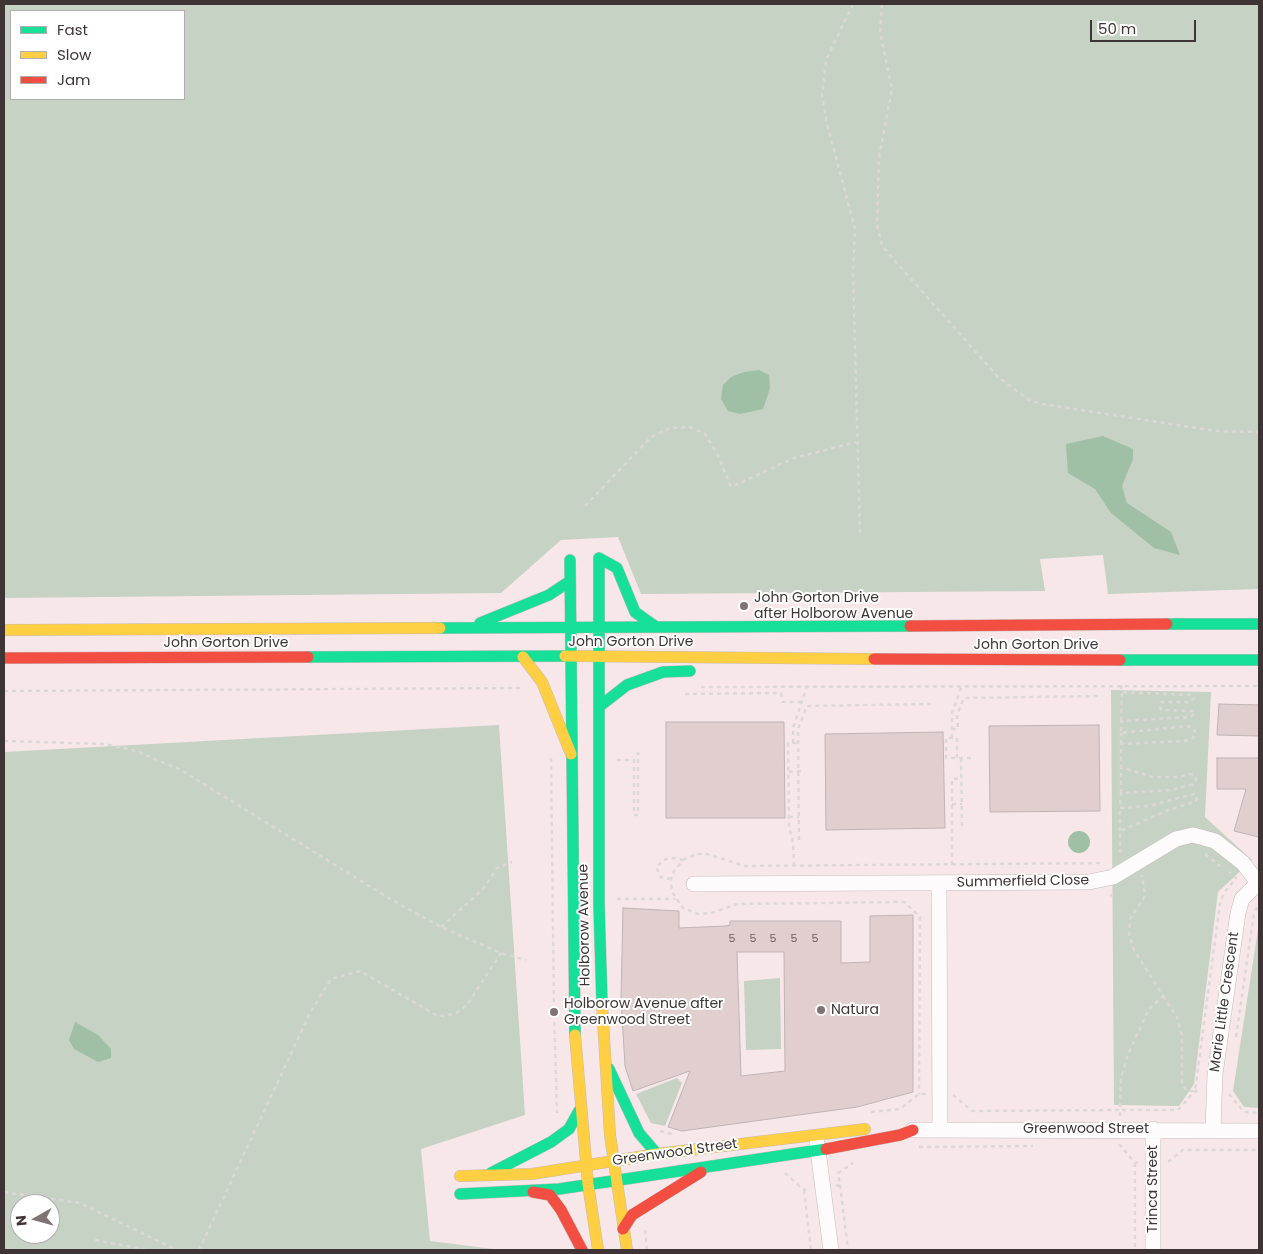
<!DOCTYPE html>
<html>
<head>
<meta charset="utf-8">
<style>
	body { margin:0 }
	#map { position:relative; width:1263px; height:1254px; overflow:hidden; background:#f8e7e9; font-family:Poppins,sans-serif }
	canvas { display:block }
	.frame { position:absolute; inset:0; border:5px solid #3f3435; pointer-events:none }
	.legend { position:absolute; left:10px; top:10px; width:175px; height:90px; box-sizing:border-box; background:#fff; border:1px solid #b2aeae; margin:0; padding:6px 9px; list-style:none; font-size:15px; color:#3f3435 }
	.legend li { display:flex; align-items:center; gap:10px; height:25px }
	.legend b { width:25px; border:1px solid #b2aeae }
	.north { position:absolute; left:10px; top:1194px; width:50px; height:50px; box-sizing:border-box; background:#fff; border:1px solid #b2aeae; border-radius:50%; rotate:263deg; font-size:14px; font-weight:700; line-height:20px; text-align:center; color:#3f3435 }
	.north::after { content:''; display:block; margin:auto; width:18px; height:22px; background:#807374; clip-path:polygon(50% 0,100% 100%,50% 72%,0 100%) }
	.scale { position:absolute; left:1090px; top:20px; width:106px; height:22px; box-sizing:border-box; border:2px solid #3f3435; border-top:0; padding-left:6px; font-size:15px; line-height:18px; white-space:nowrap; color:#3f3435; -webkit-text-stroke:4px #fff; paint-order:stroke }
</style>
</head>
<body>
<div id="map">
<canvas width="1263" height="1254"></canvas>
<div class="frame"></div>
<ul class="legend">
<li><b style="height:6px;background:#16e098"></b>Fast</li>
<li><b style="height:6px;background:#ffcf43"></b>Slow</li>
<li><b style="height:6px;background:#f24e42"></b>Jam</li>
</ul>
<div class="north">N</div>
<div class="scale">50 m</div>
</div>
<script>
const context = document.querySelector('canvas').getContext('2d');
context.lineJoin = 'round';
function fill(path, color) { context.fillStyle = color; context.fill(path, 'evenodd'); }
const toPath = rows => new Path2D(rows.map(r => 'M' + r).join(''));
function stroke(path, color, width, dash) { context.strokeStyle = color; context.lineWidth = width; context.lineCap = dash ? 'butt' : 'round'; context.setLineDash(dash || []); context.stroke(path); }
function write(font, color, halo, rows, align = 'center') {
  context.font = font + ' Poppins,sans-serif'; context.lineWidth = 4; context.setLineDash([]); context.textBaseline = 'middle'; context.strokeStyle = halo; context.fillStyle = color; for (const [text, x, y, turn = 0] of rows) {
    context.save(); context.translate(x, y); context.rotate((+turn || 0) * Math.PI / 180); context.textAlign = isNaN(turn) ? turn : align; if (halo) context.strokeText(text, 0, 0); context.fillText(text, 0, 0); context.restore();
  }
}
const green = toPath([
	[4,4,1259,4,1259,589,1108,594,1103,555,1040,559,1045,591,641,594,618,537,561,540,501,593,4,598],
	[11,11,184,11,184,99,11,99],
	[1111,690,1211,692,1205,817,1252,860,1218,892,1194,1084,1179,1106,1114,1105],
	[499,725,525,1115,421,1149,430,1241,501,1250,4,1250,4,752],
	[20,1204,50,1204,50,1234,20,1234],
	[1259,923,1259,1108,1244,1107,1233,1091],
	[780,978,781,1049,746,1050,744,981],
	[677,1078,682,1083,665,1126,651,1123,636,1094]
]);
const water = toPath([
	[759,370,769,375,770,388,763,409,740,414,728,411,721,399,723,385,731,377,744,372],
	[1103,436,1133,449,1133,459,1122,486,1127,503,1171,532,1180,555,1154,548,1111,513,1095,489,1068,473,1066,444],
	'1068 842a11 11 0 1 1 22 0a11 11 0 1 1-22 0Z',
	[75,1022,98,1035,111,1049,111,1058,98,1062,74,1049,69,1040]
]);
const building = toPath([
	[1219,704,1259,705,1259,736,1217,735,1219,704],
	[666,722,784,722,785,818,666,818,666,722],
	[1099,725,1100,811,990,812,989,726,1099,725],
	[943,732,945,828,826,830,825,734,943,732],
	[1217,758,1259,758,1259,837,1234,831,1246,789,1217,789,1217,758],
	[623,908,679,911,679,928,726,926,730,925,730,921,841,921,841,963,870,962,870,916,913,915,913,1092,857,1107,682,1131,668,1127,690,1071,633,1091,625,1066,621,999,623,908],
	[737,952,784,952,785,1071,741,1076,737,952]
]);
const path = toPath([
	[853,4,826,60,822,95,826,120,855,229,853,272,860,534],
	[882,4,880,32,892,89,879,157,877,225,882,245,888,253,998,377,1029,400,1042,404,1216,431,1259,432],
	[585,506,651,437,670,428,690,427,705,434,717,453,731,487,794,458,856,442],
	[1121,685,1122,692,1191,695,1194,698,1191,702,1162,702,1159,706,1162,710,1193,711,1195,714,1190,717,1121,721,1121,733,1187,726,1193,728,1196,733,1193,738,1185,741,1121,744,1121,767,1152,777,1178,777,1191,774,1195,776,1196,780,1194,784,1172,790,1121,793,1120,808,1149,806,1194,794,1197,797,1196,801,1166,811,1120,831,1120,851,1123,854],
	[701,687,1259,686],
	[4,691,522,688],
	[685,694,781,693,783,702,803,702],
	[1121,721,1122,693],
	[952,729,958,729,957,715,964,698,1099,696],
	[952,738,952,713,962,685],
	[4,741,106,744,136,751,181,770,392,900,441,927,501,953,526,960],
	[793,743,793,728,807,686],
	[1121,744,1121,733],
	[551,758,554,1012,557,1113],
	[957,758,957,738,946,738,946,758,973,758],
	[961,758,962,826],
	[617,760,634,760,634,815,638,815,638,752],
	[789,772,805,771],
	[1121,793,1121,767],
	[952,804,962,804],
	[789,817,799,817],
	[1120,831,1120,808],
	[799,840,798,729,807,706,933,704],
	[1205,854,1224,869],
	[683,860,697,854,707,854,745,866,1103,863],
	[952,865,952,779,962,778],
	[794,866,793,842,789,827,788,743,798,743],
	[671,879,661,877,656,867,666,859,674,858,683,860,674,871,671,879,672,892,683,908,698,914,711,913,737,904,904,902,920,917,919,1094],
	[1110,896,1117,892],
	[617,899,675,899],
	[441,927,483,889,497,868,512,862],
	[1163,996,1177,1017,1182,1035,1182,1084,1187,1091,1195,1091,1220,903,1224,893,1236,878,1229,872],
	[1236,1037,1254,913,1259,904],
	[1229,1094,1244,1112,1259,1113],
	[953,1095,972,1111,1120,1110,1121,1078,1128,1054,1149,1009,1163,996,1134,950,1129,934,1130,919,1145,896,1142,875],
	[871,1112,900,1109,919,1094,927,1094],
	[1120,1116,1120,1110,1178,1110,1195,1091,1201,1091],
	[660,1131,672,1134],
	[1119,1144,1135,1163,1140,1162],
	[919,1147,1033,1146],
	[1168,1162,1183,1150,1259,1150],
	[1135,1163,1135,1250],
	[785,1173,804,1190,808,1189],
	[840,1185,848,1250],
	[836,1186,840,1185,838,1173,853,1163],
	[804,1190,811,1250],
	[4,1192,80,1203,177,1250],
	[645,1230,647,1250],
	[95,1240,147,1250],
	[199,1250,310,1013,331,979,360,971,436,1015,445,1016,456,1013,467,1005,501,953]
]);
const street = toPath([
	[694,884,1089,882,1113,877,1176,839,1193,835,1215,841,1243,863,1258,883],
	[939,884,940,1130],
	[1153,1129,1153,1250],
	[913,1130,1259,1131],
	[1213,1130,1215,1074,1238,913,1242,899,1259,882],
	[817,1143,831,1250]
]);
const fast = toPath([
	[599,558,599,905,602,1004],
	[599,558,617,568,635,612,656,627],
	[570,560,575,1035],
	[480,623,549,595,570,581],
	[1167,624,1259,624],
	[440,628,910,626],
	[308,657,565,656],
	[1120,660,1259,660],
	[600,706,627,685,663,672,690,671],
	[609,1069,639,1133,657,1154],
	[491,1173,551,1142,569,1129,579,1111],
	[460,1194,559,1189,826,1149]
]);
const slow = toPath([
	[4,630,440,628],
	[565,656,874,659],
	[523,657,542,682,571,754],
	[602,1004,610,1135,627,1250],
	[575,1035,588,1184,598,1250],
	[460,1176,532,1174,657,1154,865,1129]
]);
const jam = toPath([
	[910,626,1167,624],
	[4,658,308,657],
	[874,659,1120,660],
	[826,1149,900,1135,913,1130],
	[533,1192,550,1195,561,1210,582,1250],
	[623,1229,632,1215,701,1172]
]);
const markers = [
	[744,606,5,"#807374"],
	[821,1010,5,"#807374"],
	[554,1012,5,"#807374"]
];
const numberNames = [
	["5",732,939],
	["5",753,939],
	["5",773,939],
	["5",794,939],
	["5",815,939]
];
const poiNames = [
	["John Gorton Drive",754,598],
	["after Holborow Avenue",754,614],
	["Holborow Avenue after",564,1004],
	["Greenwood Street",564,1020],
	["Natura",831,1010]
];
const streetNames = [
	["John Gorton Drive",631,642],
	["John Gorton Drive",226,643],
	["John Gorton Drive",1036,645],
	["Summerfield Close",1023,882,-1],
	["Holborow Avenue",585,925,-91],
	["Marie Little Crescent",1225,1002,-82],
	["Greenwood Street",1086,1129],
	["Greenwood Street",675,1153,-8],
	["Trinca Street",1153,1189,-90]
];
fill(green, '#c6d2c4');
fill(water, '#a0c0a5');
fill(building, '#e1cfd0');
stroke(building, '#bfb3b4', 1);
stroke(street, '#c6babb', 16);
stroke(fast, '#c6babb', 12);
stroke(slow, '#c6babb', 12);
stroke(jam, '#c6babb', 12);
stroke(path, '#ddd8d8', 2.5, [4, 4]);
stroke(street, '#fefbfc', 15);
stroke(fast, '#16e098', 11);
stroke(slow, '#ffcf43', 11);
stroke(jam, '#f24e42', 11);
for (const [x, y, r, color] of markers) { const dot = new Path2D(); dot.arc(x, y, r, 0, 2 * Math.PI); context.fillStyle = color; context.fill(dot); stroke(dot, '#fff', 2); }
write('11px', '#6b5e5f', null, numberNames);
write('14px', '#3f3435', '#fff', poiNames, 'left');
write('14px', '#3f3435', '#fff', streetNames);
</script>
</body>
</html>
